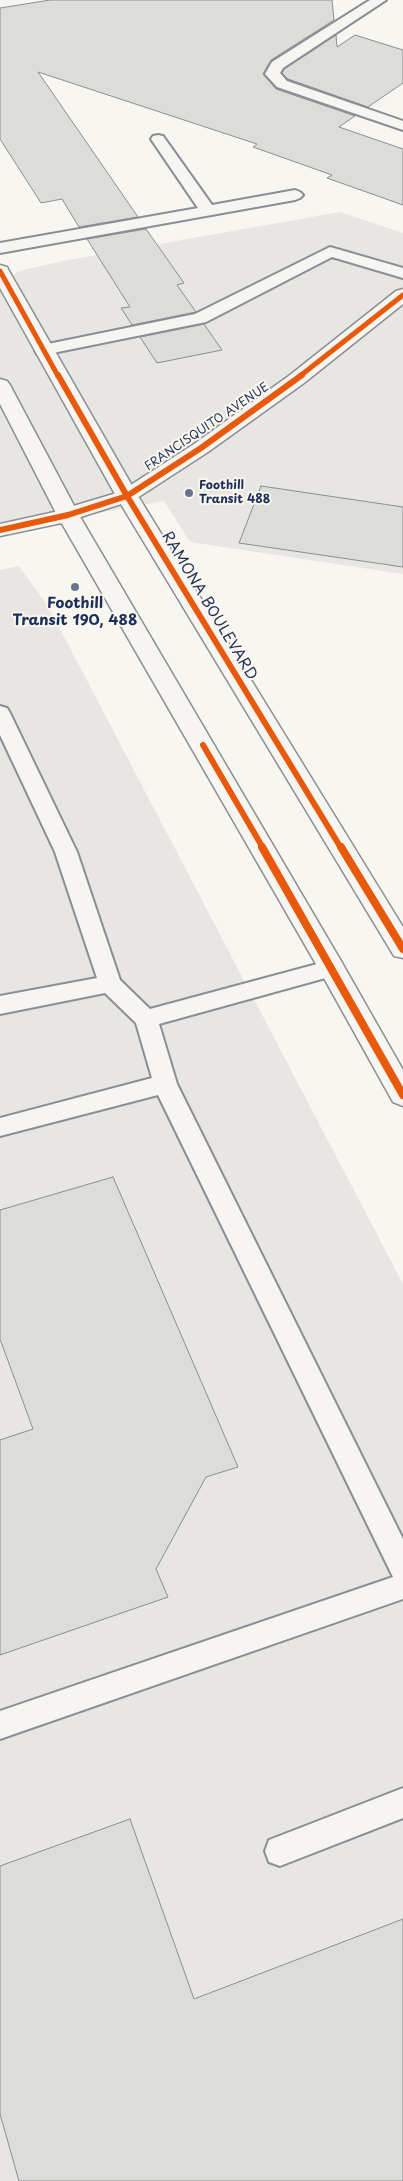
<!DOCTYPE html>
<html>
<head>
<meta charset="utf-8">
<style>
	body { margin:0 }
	canvas { display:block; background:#f8f6f0 }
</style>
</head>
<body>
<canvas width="403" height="2181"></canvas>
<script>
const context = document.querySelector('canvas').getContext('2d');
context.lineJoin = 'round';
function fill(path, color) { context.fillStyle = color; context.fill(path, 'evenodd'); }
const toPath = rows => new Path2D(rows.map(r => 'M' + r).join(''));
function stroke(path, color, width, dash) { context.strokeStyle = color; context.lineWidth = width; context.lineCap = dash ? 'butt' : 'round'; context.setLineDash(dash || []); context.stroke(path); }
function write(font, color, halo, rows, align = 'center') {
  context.font = font + ' "Playpen Sans",sans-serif'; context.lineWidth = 4; context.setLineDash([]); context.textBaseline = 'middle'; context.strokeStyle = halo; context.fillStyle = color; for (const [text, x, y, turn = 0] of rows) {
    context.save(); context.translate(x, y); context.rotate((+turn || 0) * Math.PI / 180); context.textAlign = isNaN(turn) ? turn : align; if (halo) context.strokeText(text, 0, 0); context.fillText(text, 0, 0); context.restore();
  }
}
const built = toPath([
	[340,212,403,233,403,574,190,542,164,501,0,531,0,284,19,271,63,261],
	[19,566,49,608,403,1284,403,2181,0,2181,0,570]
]);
const building = toPath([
	[50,0,332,0,334,20,271,60,263,74,276,89,355,116,339,127,403,149,403,205,327,178,332,175,253,147,257,144,38,72,138,217,79,227,62,199,41,203,0,139,0,8,50,0],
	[336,35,337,47,355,35,403,50,403,83,368,107,288,79,282,73,284,69,336,35],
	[146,229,184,283,177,285,196,312,132,325,121,308,130,307,87,239,146,229],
	[204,324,222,350,157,363,140,337,204,324],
	[261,486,403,507,403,567,239,543,261,486],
	[113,1177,238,1467,206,1477,156,1569,168,1597,0,1655,0,1440,33,1429,0,1339,0,1210,113,1177],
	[130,1819,194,1999,403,1919,403,2181,19,2181,0,2114,0,1866,130,1819]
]);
const lane = toPath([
	[370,0,386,0,283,68,280,73,287,81,403,121,403,130,277,87,265,74,272,62,370,0],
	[158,135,163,136,212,205,295,190,300,192,303,195,300,198,295,200,0,253,0,243,198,208,151,139,153,136,158,135],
	[330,247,403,268,403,278,332,257,206,322,43,355,37,354,35,350,37,346,43,345,195,314,330,247],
	[0,706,7,708,10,713,77,852,120,980,150,1009,332,960,340,962,343,968,340,974,159,1024,177,1084,403,1539,403,1599,0,1739,0,1711,393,1577,158,1095,0,1136,0,1118,152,1078,136,1023,105,993,0,1014,0,996,97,978,55,852,0,735,0,706],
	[403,1788,403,1818,280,1866,269,1862,265,1851,269,1840,403,1788]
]);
const street = toPath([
	[68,509,76,510,79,515,76,520,0,536,0,524,68,509]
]);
const secondary = toPath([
	[403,289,403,304,304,383,208,452,134,500,68,521,60,520,57,515,60,510,120,492,194,444,290,375,396,291,403,289]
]);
const primary = toPath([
	[0,265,7,267,9,271,138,496,403,927,403,958,394,956,116,496,0,288,0,265],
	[0,379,7,381,10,385,79,515,341,961,403,1070,403,1106,393,1102,320,971,57,515,0,404,0,379]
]);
const cyclewayFar2 = toPath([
	[0,271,58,376],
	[300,376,403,295]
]);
const cyclewayFar1 = toPath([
	[58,375,127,496,341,848],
	[0,530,68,515,127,496,201,448,302,375],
	[203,745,263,848]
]);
const cycleway = toPath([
	[262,847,403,1095],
	[341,847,403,949]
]);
const markers = [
	[189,493,5,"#687591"],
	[75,587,5,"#687591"]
];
const farStreetnames = [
	["FRANCISQUITO AVENUE",207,427,-34]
];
const farPoinames = [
	["Foothill",199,486],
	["Transit 488",199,500]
];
const poiNames = [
	["Foothill",75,604],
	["Transit 190, 488",75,621]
];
const streetNames = [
	["RAMONA BOULEVARD",209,606,59]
];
fill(built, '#e7e6e2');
fill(building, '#dcdcd9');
stroke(building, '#8b8e94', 1);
stroke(lane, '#8b8e94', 4);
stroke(street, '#8b8e94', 3);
stroke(secondary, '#8b8e94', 3);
stroke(primary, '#8b8e94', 3);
fill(lane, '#f6f5f1');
fill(street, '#f6f5f1');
fill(secondary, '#f6f5f1');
fill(primary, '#f6f5f1');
stroke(cyclewayFar2, '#e8590c', 5);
stroke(cyclewayFar1, '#e8590c', 6);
stroke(cycleway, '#e8590c', 8);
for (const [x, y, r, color] of markers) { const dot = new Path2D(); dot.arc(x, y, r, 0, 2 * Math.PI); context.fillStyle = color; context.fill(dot); stroke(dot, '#fbf7ec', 2); }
write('12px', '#1b2f5e', '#fbf7ec', farStreetnames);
write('bold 12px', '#1b2f5e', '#fbf7ec', farPoinames, 'left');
write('bold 15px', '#1b2f5e', '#fbf7ec', poiNames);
write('15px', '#1b2f5e', '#fbf7ec', streetNames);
</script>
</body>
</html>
